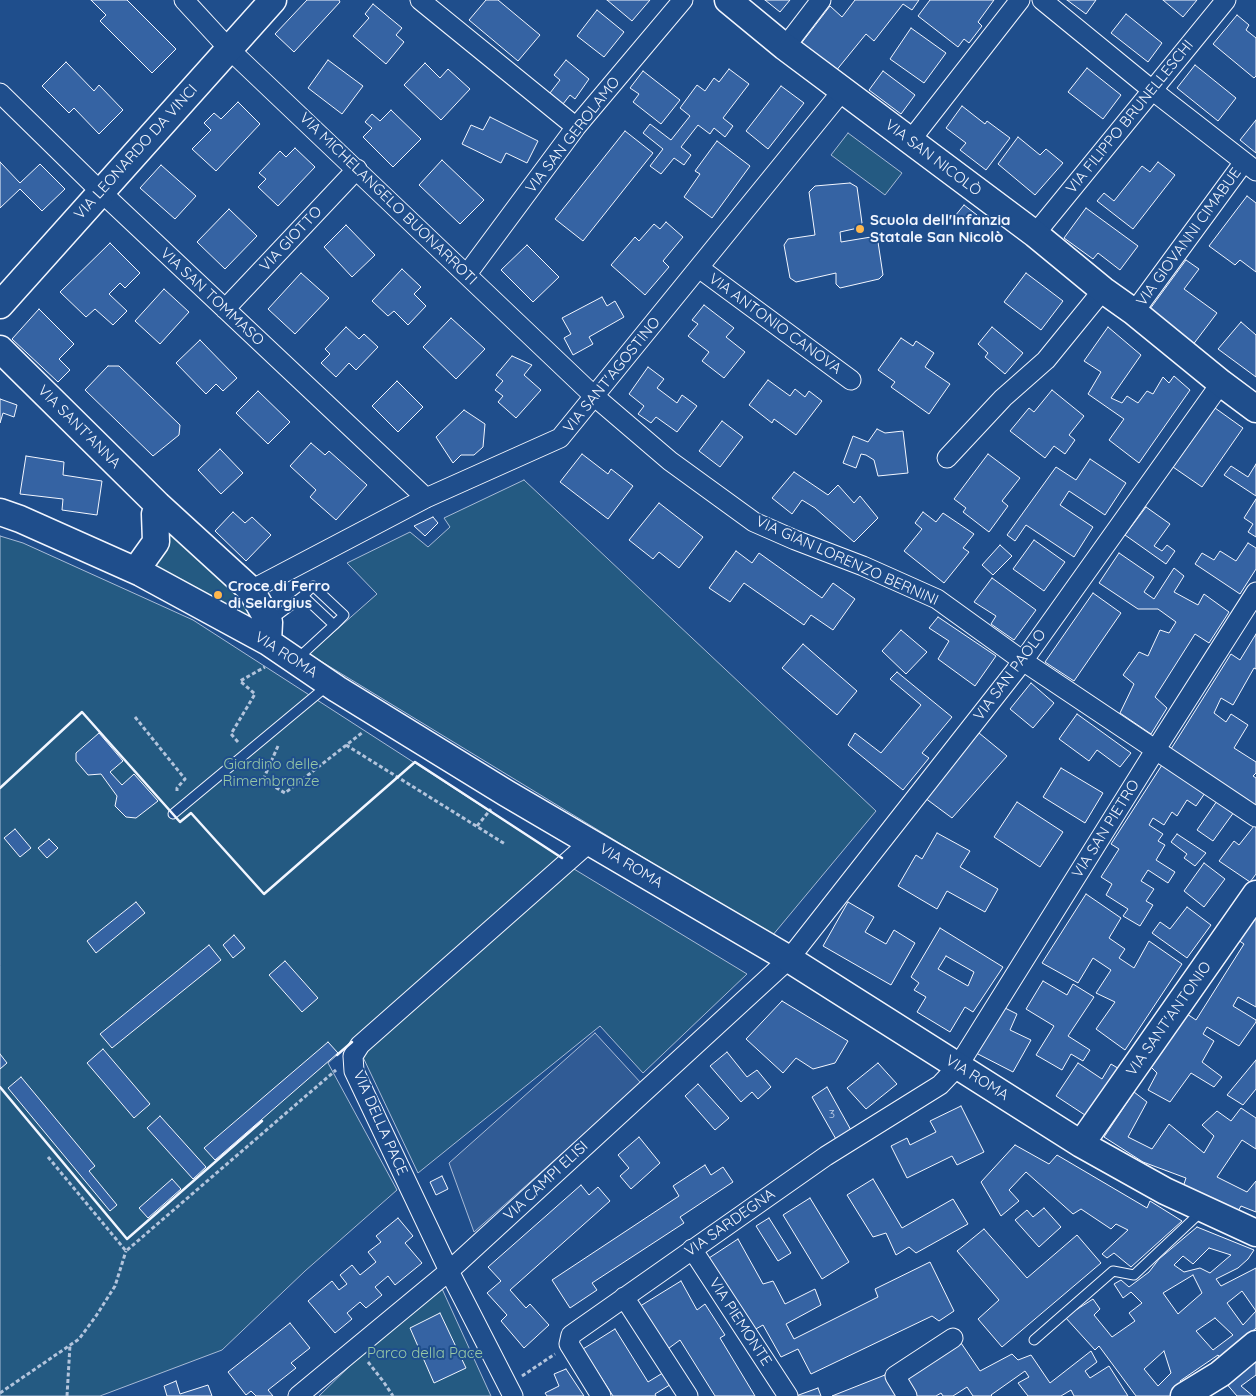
<!DOCTYPE html>
<html>
<head>
<meta charset="utf-8">
<style>
	body { margin:0 }
	canvas { display:block; background:#1f4e8c }
</style>
</head>
<body>
<canvas width="1256" height="1396"></canvas>
<script>
const context = document.querySelector('canvas').getContext('2d');
context.lineJoin = 'round';
function fill(path, color) { context.fillStyle = color; context.fill(path, 'evenodd'); }
const toPath = rows => new Path2D(rows.map(r => 'M' + r).join(''));
function stroke(path, color, width, dash) { context.strokeStyle = color; context.lineWidth = width; context.lineCap = dash ? 'butt' : 'round'; context.setLineDash(dash || []); context.stroke(path); }
function write(font, color, halo, rows, align = 'center') {
  context.font = font + ' Quicksand,sans-serif'; context.lineWidth = 4; context.setLineDash([]); context.textBaseline = 'middle'; context.strokeStyle = halo; context.fillStyle = color; for (const [text, x, y, turn = 0] of rows) {
    context.save(); context.translate(x, y); context.rotate((+turn || 0) * Math.PI / 180); context.textAlign = isNaN(turn) ? turn : align; if (halo) context.strokeText(text, 0, 0); context.fillText(text, 0, 0); context.restore();
  }
}
const green = toPath([
	[848,133,902,173,885,195,831,155,848,133],
	[524,480,876,811,772,936,309,654,377,594,347,563,410,532,428,547,450,527,444,518,524,480],
	[174,523,260,612,256,625,145,565,174,523],
	[0,536,23,543,193,620,562,858,328,1063,397,1190,305,1271,222,1350,100,1396,0,1396,0,536],
	[569,866,747,974,643,1073,600,1026,418,1173,361,1053,569,866],
	[438,1280,491,1396,319,1396,438,1280]
]);
const parking = toPath([
	[595,1033,641,1083,474,1232,449,1163,595,1033]
]);
const building = toPath([
	[91,0,127,0,176,49,152,73,100,21,106,15,91,0],
	[307,0,339,0,340,2,294,52,275,34,307,0],
	[486,0,498,0,540,35,518,61,469,20,486,0],
	[607,0,650,0,632,21,607,0],
	[765,0,790,0,780,12,765,0],
	[855,0,919,0,912,10,903,4,874,41,866,34,835,72,800,45,830,6,842,17,855,0],
	[930,0,994,0,978,22,982,26,969,43,964,39,958,47,918,16,930,0],
	[1067,0,1096,0,1086,14,1067,0],
	[1163,0,1197,0,1183,17,1163,0],
	[373,4,402,28,396,35,404,42,386,64,353,36,369,18,365,14,373,4],
	[597,10,624,32,604,57,577,36,597,10],
	[1126,14,1162,43,1148,62,1111,33,1126,14],
	[1237,15,1249,25,1246,30,1256,38,1256,76,1254,78,1213,44,1237,15],
	[911,28,946,53,924,83,890,59,911,28],
	[328,60,363,86,342,114,308,88,328,60],
	[566,60,589,79,575,99,570,95,563,104,550,93,560,80,554,75,566,60],
	[66,62,94,91,99,85,123,110,99,134,74,108,69,113,42,86,66,62],
	[425,63,440,78,448,69,470,89,441,120,404,85,425,63],
	[1195,65,1236,98,1218,121,1177,88,1195,65],
	[1087,68,1121,95,1103,119,1068,92,1087,68],
	[729,69,749,84,723,118,733,126,725,137,714,128,710,134,698,125,681,147,691,155,684,165,674,158,661,174,650,166,663,149,643,133,650,124,671,140,690,116,680,108,697,85,705,91,714,78,719,82,729,69],
	[643,71,680,100,661,124,633,102,639,94,630,88,643,71],
	[883,71,915,95,901,114,869,90,883,71],
	[781,86,804,103,768,149,746,131,781,86],
	[238,102,260,124,216,171,192,149,211,130,204,123,214,113,221,119,238,102],
	[962,106,985,124,987,121,1010,138,986,170,960,150,966,143,946,128,962,106],
	[391,110,421,139,393,167,363,137,372,128,365,122,372,114,380,121,391,110],
	[490,117,538,141,527,163,506,153,501,163,462,144,471,125,483,130,490,117],
	[1256,120,1256,153,1240,140,1256,120],
	[625,131,653,153,583,241,555,219,625,131],
	[1018,137,1040,155,1046,149,1063,163,1035,195,998,164,1018,137],
	[717,141,750,166,712,218,684,197,700,174,695,171,717,141],
	[295,148,315,167,278,206,258,187,266,179,259,173,280,151,286,157,295,148],
	[442,160,484,200,460,224,419,185,442,160],
	[0,162,20,183,40,164,65,189,42,211,20,189,0,208,0,162],
	[1158,162,1175,175,1133,229,1097,201,1104,193,1114,201,1142,166,1150,172,1158,162],
	[161,165,196,196,175,219,140,188,161,165],
	[850,183,857,187,862,223,858,228,840,232,841,242,871,237,878,242,883,275,879,279,840,288,836,284,836,273,796,282,790,278,784,245,788,239,815,235,809,192,815,186,850,183],
	[1247,196,1256,203,1256,272,1240,260,1235,265,1209,246,1247,196],
	[964,205,977,215,968,226,955,216,964,205],
	[1086,208,1138,246,1120,270,1098,253,1093,259,1064,238,1086,208],
	[229,209,257,236,225,269,197,242,229,209],
	[666,222,683,237,663,261,669,267,645,295,611,265,635,237,639,241,654,224,660,229,666,222],
	[346,225,375,255,352,277,324,247,346,225],
	[110,243,140,273,125,288,120,283,109,294,127,311,113,325,95,309,86,317,60,292,110,243],
	[527,245,559,277,533,302,501,270,527,245],
	[1186,260,1199,269,1184,289,1217,313,1192,346,1147,313,1186,260],
	[402,269,421,287,414,294,426,306,408,325,394,311,388,316,372,301,402,269],
	[301,273,329,298,295,334,268,309,301,273],
	[1026,273,1063,301,1041,330,1004,302,1026,273],
	[164,289,189,312,160,344,135,321,164,289],
	[602,297,607,306,615,301,624,317,589,337,593,344,573,355,564,338,571,334,562,318,602,297],
	[704,305,734,328,726,337,745,352,724,378,702,361,709,352,688,336,698,324,692,320,704,305],
	[39,309,74,344,59,359,70,370,58,382,12,339,39,309],
	[451,318,485,349,456,379,423,347,451,318],
	[1241,322,1256,335,1256,377,1218,349,1241,322],
	[346,327,359,339,364,334,378,347,356,370,349,363,336,377,321,363,330,354,325,349,346,327],
	[992,327,1023,353,1005,374,985,357,988,353,978,344,992,327],
	[1108,327,1141,355,1111,398,1122,403,1127,396,1138,403,1147,391,1153,394,1163,377,1169,383,1174,376,1190,390,1139,463,1109,440,1124,419,1088,394,1101,372,1084,361,1108,327],
	[901,338,913,346,916,341,934,353,925,367,950,384,929,414,891,387,895,382,878,370,901,338],
	[200,340,237,378,223,391,216,384,206,394,176,363,200,340],
	[512,356,532,365,524,375,541,390,516,418,498,402,503,396,495,390,503,381,496,375,512,356],
	[108,366,119,366,180,425,179,435,153,456,85,390,108,366],
	[648,367,664,379,657,388,677,403,682,395,697,406,677,432,656,417,651,423,638,414,644,406,629,394,648,367],
	[768,380,790,396,795,389,805,397,809,391,822,401,796,435,774,419,772,423,749,405,768,380],
	[397,381,423,407,398,432,372,406,397,381],
	[1052,390,1084,416,1069,435,1075,440,1065,454,1054,446,1045,458,1010,431,1029,408,1034,412,1052,390],
	[258,391,290,422,268,444,236,413,258,391],
	[0,399,17,405,14,417,3,413,0,423,0,399],
	[1215,408,1243,428,1202,487,1173,467,1215,408],
	[464,410,485,424,483,447,474,455,461,455,453,463,436,437,464,410],
	[722,421,743,437,720,467,699,451,722,421],
	[877,429,885,433,903,431,908,473,878,476,874,460,866,455,861,454,856,468,843,463,853,436,868,442,877,429],
	[311,443,325,455,329,451,367,485,336,520,310,497,316,490,290,466,311,443],
	[220,449,243,473,221,494,198,470,220,449],
	[582,454,608,474,611,469,633,486,608,519,560,482,582,454],
	[988,454,1020,478,1002,501,1008,506,989,532,963,512,966,508,954,499,988,454],
	[26,456,64,462,63,475,102,481,97,515,62,510,63,499,20,494,26,456],
	[1090,459,1126,483,1105,515,1069,491,1060,505,1093,527,1074,557,1026,525,1015,541,1007,535,1056,467,1076,480,1090,459],
	[1256,464,1256,496,1224,475,1231,466,1248,477,1256,464],
	[794,472,828,495,838,485,854,503,860,496,878,518,854,542,815,508,802,500,792,514,772,498,794,472],
	[1256,499,1256,537,1248,532,1253,524,1244,518,1256,499],
	[659,503,703,537,679,568,659,552,653,559,629,540,659,503],
	[1146,507,1170,524,1154,546,1162,551,1167,545,1175,551,1166,564,1125,535,1146,507],
	[233,512,245,523,252,517,271,535,246,561,215,531,233,512],
	[923,512,936,522,943,513,974,534,963,548,969,552,944,583,904,551,922,529,915,523,923,512],
	[433,517,438,523,425,536,414,526,433,517],
	[1034,540,1065,562,1044,591,1013,569,1034,540],
	[1248,543,1256,548,1256,569,1240,594,1195,564,1202,553,1214,560,1220,551,1236,561,1248,543],
	[1000,545,1012,556,993,575,982,565,1000,545],
	[736,551,752,563,759,553,822,598,833,583,855,599,833,630,811,615,804,625,744,583,730,602,709,588,736,551],
	[1119,553,1154,577,1144,592,1154,599,1174,568,1184,576,1174,592,1198,605,1204,594,1229,612,1209,643,1195,634,1155,697,1167,708,1151,734,1120,713,1134,684,1123,675,1139,652,1148,656,1160,630,1169,633,1176,622,1158,609,1138,609,1099,583,1119,553],
	[992,578,1036,610,1014,640,991,624,996,616,974,602,992,578],
	[1093,593,1121,613,1074,681,1045,662,1093,593],
	[938,617,996,656,975,686,938,659,949,641,929,628,938,617],
	[901,630,927,652,906,674,882,651,901,630],
	[1256,634,1256,669,1254,668,1233,705,1221,698,1214,713,1226,722,1231,714,1248,725,1234,748,1256,762,1256,773,1253,776,1256,778,1256,808,1171,749,1231,654,1240,660,1256,634],
	[803,644,857,691,837,715,782,668,803,644],
	[897,672,952,717,922,753,929,758,903,790,848,745,855,733,881,753,921,705,890,679,897,672],
	[1031,683,1054,703,1033,728,1010,709,1031,683],
	[1077,714,1131,753,1120,767,1097,750,1089,761,1059,739,1077,714],
	[99,733,123,761,110,772,122,785,134,774,158,801,136,818,126,817,115,806,117,796,101,774,88,775,76,761,76,753,99,733],
	[979,733,1007,756,952,818,925,798,979,733],
	[1162,765,1205,793,1196,806,1187,800,1177,816,1172,812,1164,825,1153,818,1149,825,1163,834,1158,841,1165,845,1156,860,1175,872,1168,883,1148,870,1141,881,1154,889,1146,901,1153,905,1140,926,1123,916,1128,909,1106,895,1112,884,1101,877,1119,849,1111,844,1162,765],
	[1061,768,1103,793,1085,823,1043,797,1061,768],
	[1217,801,1234,812,1213,841,1197,830,1217,801],
	[1017,802,1063,832,1040,867,994,837,1017,802],
	[1254,826,1256,827,1256,874,1250,882,1219,861,1234,841,1239,845,1254,826],
	[15,829,31,848,20,857,4,838,15,829],
	[937,833,970,851,960,867,998,889,985,912,947,891,937,909,898,886,916,855,922,859,937,833],
	[1177,834,1206,853,1195,866,1184,858,1187,854,1171,842,1177,834],
	[49,839,58,848,47,858,38,848,49,839],
	[1204,863,1225,879,1204,907,1184,891,1204,863],
	[1086,894,1121,918,1109,938,1125,949,1119,958,1134,968,1149,941,1182,964,1125,1050,1096,1029,1115,1002,1096,993,1111,970,1093,958,1078,983,1042,963,1086,894],
	[136,902,145,913,96,953,87,941,136,902],
	[848,902,874,917,865,932,886,944,894,930,915,943,891,985,823,946,848,902],
	[1187,907,1211,925,1187,958,1152,933,1160,922,1170,929,1187,907],
	[1256,914,1256,1007,1238,997,1233,1006,1256,1020,1256,1022,1239,1046,1207,1027,1203,1034,1214,1041,1202,1062,1222,1077,1214,1087,1191,1073,1170,1102,1148,1090,1157,1073,1151,1067,1187,1014,1196,1020,1244,944,1238,940,1256,914],
	[940,928,1003,967,973,1012,965,1007,950,1032,917,1012,926,997,914,990,919,983,911,977,940,928],
	[946,956,974,972,968,986,938,969,946,956],
	[234,935,245,948,233,958,223,945,234,935],
	[209,945,221,960,112,1048,100,1034,209,945],
	[285,961,318,998,302,1012,269,975,285,961],
	[1043,981,1067,995,1073,984,1094,997,1068,1036,1090,1050,1083,1061,1071,1054,1062,1070,1036,1055,1054,1026,1026,1009,1043,981],
	[782,1001,848,1041,835,1063,813,1069,796,1058,783,1073,746,1039,782,1001],
	[1005,1008,1017,1014,1010,1030,1031,1040,1013,1072,976,1053,1005,1008],
	[328,1042,338,1053,215,1160,204,1148,328,1042],
	[103,1049,150,1104,134,1118,87,1063,103,1049],
	[727,1052,747,1077,757,1070,771,1087,758,1099,752,1092,741,1102,710,1066,727,1052],
	[0,1054,7,1063,0,1069,0,1054],
	[1256,1060,1256,1089,1243,1105,1227,1095,1256,1060],
	[878,1063,897,1084,866,1109,847,1088,878,1063],
	[1078,1063,1102,1079,1111,1064,1121,1070,1088,1117,1056,1096,1078,1063],
	[21,1077,95,1166,89,1171,117,1205,110,1211,8,1088,21,1077],
	[698,1084,729,1118,715,1130,685,1096,698,1084],
	[827,1087,852,1132,837,1141,812,1097,827,1087],
	[1134,1092,1147,1102,1128,1137,1152,1149,1169,1124,1204,1153,1214,1136,1202,1125,1217,1111,1231,1121,1241,1108,1256,1118,1256,1149,1242,1140,1217,1177,1247,1192,1256,1181,1256,1212,1241,1206,1237,1213,1182,1190,1186,1178,1143,1162,1104,1137,1134,1092],
	[961,1106,984,1152,957,1165,952,1156,907,1178,891,1146,907,1138,910,1145,936,1132,930,1121,961,1106],
	[160,1116,206,1167,193,1179,147,1128,160,1116],
	[639,1137,660,1163,631,1189,620,1176,629,1168,618,1155,639,1137],
	[1015,1145,1049,1164,1057,1155,1147,1208,1150,1201,1182,1221,1131,1267,1114,1253,1107,1258,1102,1254,1128,1230,1116,1224,1111,1229,1081,1209,1073,1214,1026,1172,1009,1190,1019,1201,1001,1216,981,1182,1015,1145],
	[705,1165,711,1175,723,1167,733,1182,680,1217,684,1223,592,1283,597,1290,570,1308,552,1280,679,1196,673,1186,705,1165],
	[442,1176,448,1189,436,1195,430,1182,442,1176],
	[172,1179,181,1189,148,1218,139,1208,172,1179],
	[873,1179,902,1228,953,1199,968,1224,916,1253,909,1247,896,1255,886,1233,873,1237,847,1195,873,1179],
	[581,1185,589,1195,598,1187,610,1201,510,1290,526,1308,530,1304,549,1325,524,1348,501,1321,507,1315,487,1293,501,1281,488,1267,581,1185],
	[810,1198,849,1262,822,1279,783,1215,810,1198],
	[1044,1208,1061,1227,1039,1247,1015,1220,1027,1210,1033,1217,1044,1208],
	[398,1218,413,1236,405,1243,422,1263,395,1285,388,1276,375,1287,382,1295,366,1308,360,1302,347,1313,352,1319,335,1333,308,1301,332,1281,339,1290,347,1284,340,1275,352,1265,360,1275,376,1262,368,1252,381,1242,376,1236,398,1218],
	[769,1218,791,1253,778,1261,756,1226,769,1218],
	[1197,1227,1254,1250,1248,1259,1238,1268,1216,1279,1221,1286,1256,1268,1256,1311,1242,1291,1227,1303,1243,1325,1256,1311,1256,1328,1221,1359,1218,1355,1180,1381,1186,1390,1176,1396,1136,1396,1099,1346,1095,1350,1065,1317,1093,1299,1100,1309,1094,1315,1112,1337,1135,1321,1129,1313,1142,1303,1131,1292,1123,1298,1114,1284,1121,1280,1129,1287,1149,1272,1159,1259,1197,1227],
	[1209,1248,1231,1255,1210,1273,1200,1268,1184,1272,1174,1265,1183,1256,1193,1264,1209,1248],
	[1193,1275,1202,1293,1178,1314,1163,1293,1193,1275],
	[1215,1318,1233,1335,1213,1350,1196,1331,1215,1318],
	[1164,1351,1171,1373,1158,1386,1144,1369,1164,1351],
	[984,1229,1027,1278,1077,1235,1101,1263,1002,1347,978,1319,999,1300,957,1251,984,1229],
	[738,1239,763,1284,773,1281,785,1304,815,1289,821,1305,786,1324,794,1339,878,1297,875,1289,930,1262,954,1311,939,1321,932,1316,811,1374,798,1349,781,1357,763,1325,754,1330,709,1258,738,1239],
	[681,1281,697,1310,705,1304,725,1335,720,1338,755,1396,715,1396,680,1340,665,1351,637,1308,681,1281],
	[440,1313,466,1368,434,1383,410,1328,440,1313],
	[290,1323,310,1348,291,1363,296,1368,268,1390,273,1396,256,1396,251,1391,246,1395,228,1372,290,1323],
	[615,1329,648,1382,666,1371,673,1383,655,1394,656,1396,613,1396,583,1349,615,1329],
	[959,1340,980,1371,1012,1354,1018,1360,1031,1355,1050,1383,1091,1351,1097,1362,1085,1371,1090,1378,1109,1366,1128,1396,1074,1396,1071,1390,1061,1396,1028,1396,1018,1383,1029,1377,1025,1371,991,1395,992,1396,973,1396,967,1387,953,1396,943,1396,941,1393,936,1396,912,1396,899,1377,959,1340],
	[1256,1356,1256,1375,1241,1386,1253,1396,1237,1396,1225,1382,1256,1356],
	[566,1369,584,1396,547,1396,545,1393,559,1386,554,1374,566,1369],
	[885,1375,899,1396,832,1396,885,1375],
	[176,1381,180,1394,208,1385,212,1396,167,1396,164,1386,176,1381],
	[818,1388,821,1396,796,1396,818,1388]
]);
const path = toPath([
	[135,717,185,779,177,788,177,791],
	[238,742,231,734,255,694,240,681,265,667],
	[346,745,505,844],
	[278,746,263,780,285,793,363,732],
	[477,826,491,809],
	[48,1157,126,1251,336,1070],
	[368,1362,383,1381,393,1396],
	[522,1376,555,1354],
	[0,1393,79,1339,96,1316,115,1286,126,1251],
	[67,1396,70,1345]
]);
const lane = toPath([
	[303,596,313,586,344,615,334,625],
	[270,621,303,596,334,625,297,659],
	[173,814,327,686],
	[1034,1340,1113,1271,1134,1275,1202,1211]
]);
const street = toPath([
	[184,0,230,50,594,396,670,461,754,522,795,540,863,566,937,599,1023,661,1256,817],
	[420,0,576,127],
	[1042,0,1152,90,1256,171],
	[785,47,821,0],
	[0,93,100,191,426,498],
	[910,141,1020,0],
	[1035,234,1226,0],
	[699,268,851,380],
	[467,274,576,127,683,0],
	[225,309,357,169],
	[1134,312,1244,162],
	[947,458,1003,398,1046,360,1103,290],
	[251,590,426,498,560,438,843,90],
	[692,1249,788,1396],
	[624,1297,688,1396],
	[298,1396,449,1271,789,959,1023,661,1221,383],
	[513,1396,449,1271,354,1071,353,1056,360,1045,590,842],
	[601,1396,569,1344,571,1335,826,1156,940,1085,958,1066,1156,749,1256,592],
	[907,1396,895,1376,953,1338]
]);
const secondary = toPath([
	[728,0,785,47,1035,234,1103,290,1134,312,1221,383,1256,409],
	[0,305,273,0],
	[0,349,158,505,251,590,269,622,268,642],
	[0,512,20,519,141,573,268,642,337,689,506,793,789,959,1081,1144,1165,1191,1256,1233],
	[136,570,156,542,155,514,158,505],
	[1081,1144,1256,894],
	[1184,1396,1220,1374,1256,1344]
]);
const wall = toPath([
	[0,788,82,712,180,822,191,813,264,894,415,762,562,858],
	[337,1055,352,1042],
	[0,1087,127,1239,262,1121]
]);
const markers = [
	[860,229,5,"#ffb74d"],
	[218,595,5,"#ffb74d"]
];
const numberNames = [
	["3",832,1114]
];
const streetNames = [
	["VIA FILIPPO BRUNELLESCHI",1130,117,-51],
	["VIA SAN GEROLAMO",573,135,-52],
	["VIA LEONARDO DA VINCI",136,152,-48],
	["VIA SAN NICOLÒ",933,158,37],
	["VIA MICHELANGELO BUONARROTI",388,199,44],
	["VIA GIOVANNI CIMABUE",1189,237,-54],
	["VIA GIOTTO",291,239,-47],
	["VIA SAN TOMMASO",212,297,43],
	["VIA ANTONIO CANOVA",775,324,36],
	["VIA SANT'AGOSTINO",612,375,-51],
	["VIA SANT'ANNA",79,427,45],
	["VIA GIAN LORENZO BERNINI",847,561,24],
	["VIA ROMA",286,655,33],
	["VIA SAN PAOLO",1010,675,-53],
	["VIA SAN PIETRO",1106,829,-58],
	["VIA ROMA",631,866,31],
	["VIA SANT'ANTONIO",1169,1019,-55],
	["VIA ROMA",977,1078,32],
	["VIA DELLA PACE",380,1123,66],
	["VIA CAMPI ELISI",546,1181,-43],
	["VIA SARDEGNA",730,1223,-35],
	["VIA PIEMONTE",740,1322,57]
];
const poiNames = [
	["Scuola dell'Infanzia",870,220],
	["Statale San Nicolò",870,237],
	["Croce di Ferro",228,586],
	["di Selargius",228,603]
];
const parkNames = [
	["Giardino delle",271,764],
	["Rimembranze",271,781],
	["Parco della Pace",425,1353]
];
fill(green, '#245a82');
stroke(green, '#a8bbd7', 1);
fill(parking, '#305b95');
stroke(parking, '#a8bbd7', 1);
fill(building, '#3563a3');
stroke(building, '#f2f6ff', 1);
stroke(lane, '#f2f6ff', 11);
stroke(street, '#f2f6ff', 21);
stroke(secondary, '#f2f6ff', 29);
stroke(path, '#b3c4dc', 3, [4, 2.5]);
stroke(lane, '#1f4e8c', 9);
stroke(street, '#1f4e8c', 19);
stroke(secondary, '#1f4e8c', 26);
stroke(wall, '#f2f6ff', 2.5);
for (const [x, y, r, color] of markers) { const dot = new Path2D(); dot.arc(x, y, r, 0, 2 * Math.PI); context.fillStyle = color; context.fill(dot); stroke(dot, '#1f4e8c', 2); }
write('12px', '#c3d1e8', null, numberNames);
write('15px', '#f2f6ff', '#1f4e8c', streetNames);
write('bold 15px', '#f2f6ff', '#1f4e8c', poiNames, 'left');
write('15px', '#97c8a6', '#1f4e8c', parkNames);
</script>
</body>
</html>
